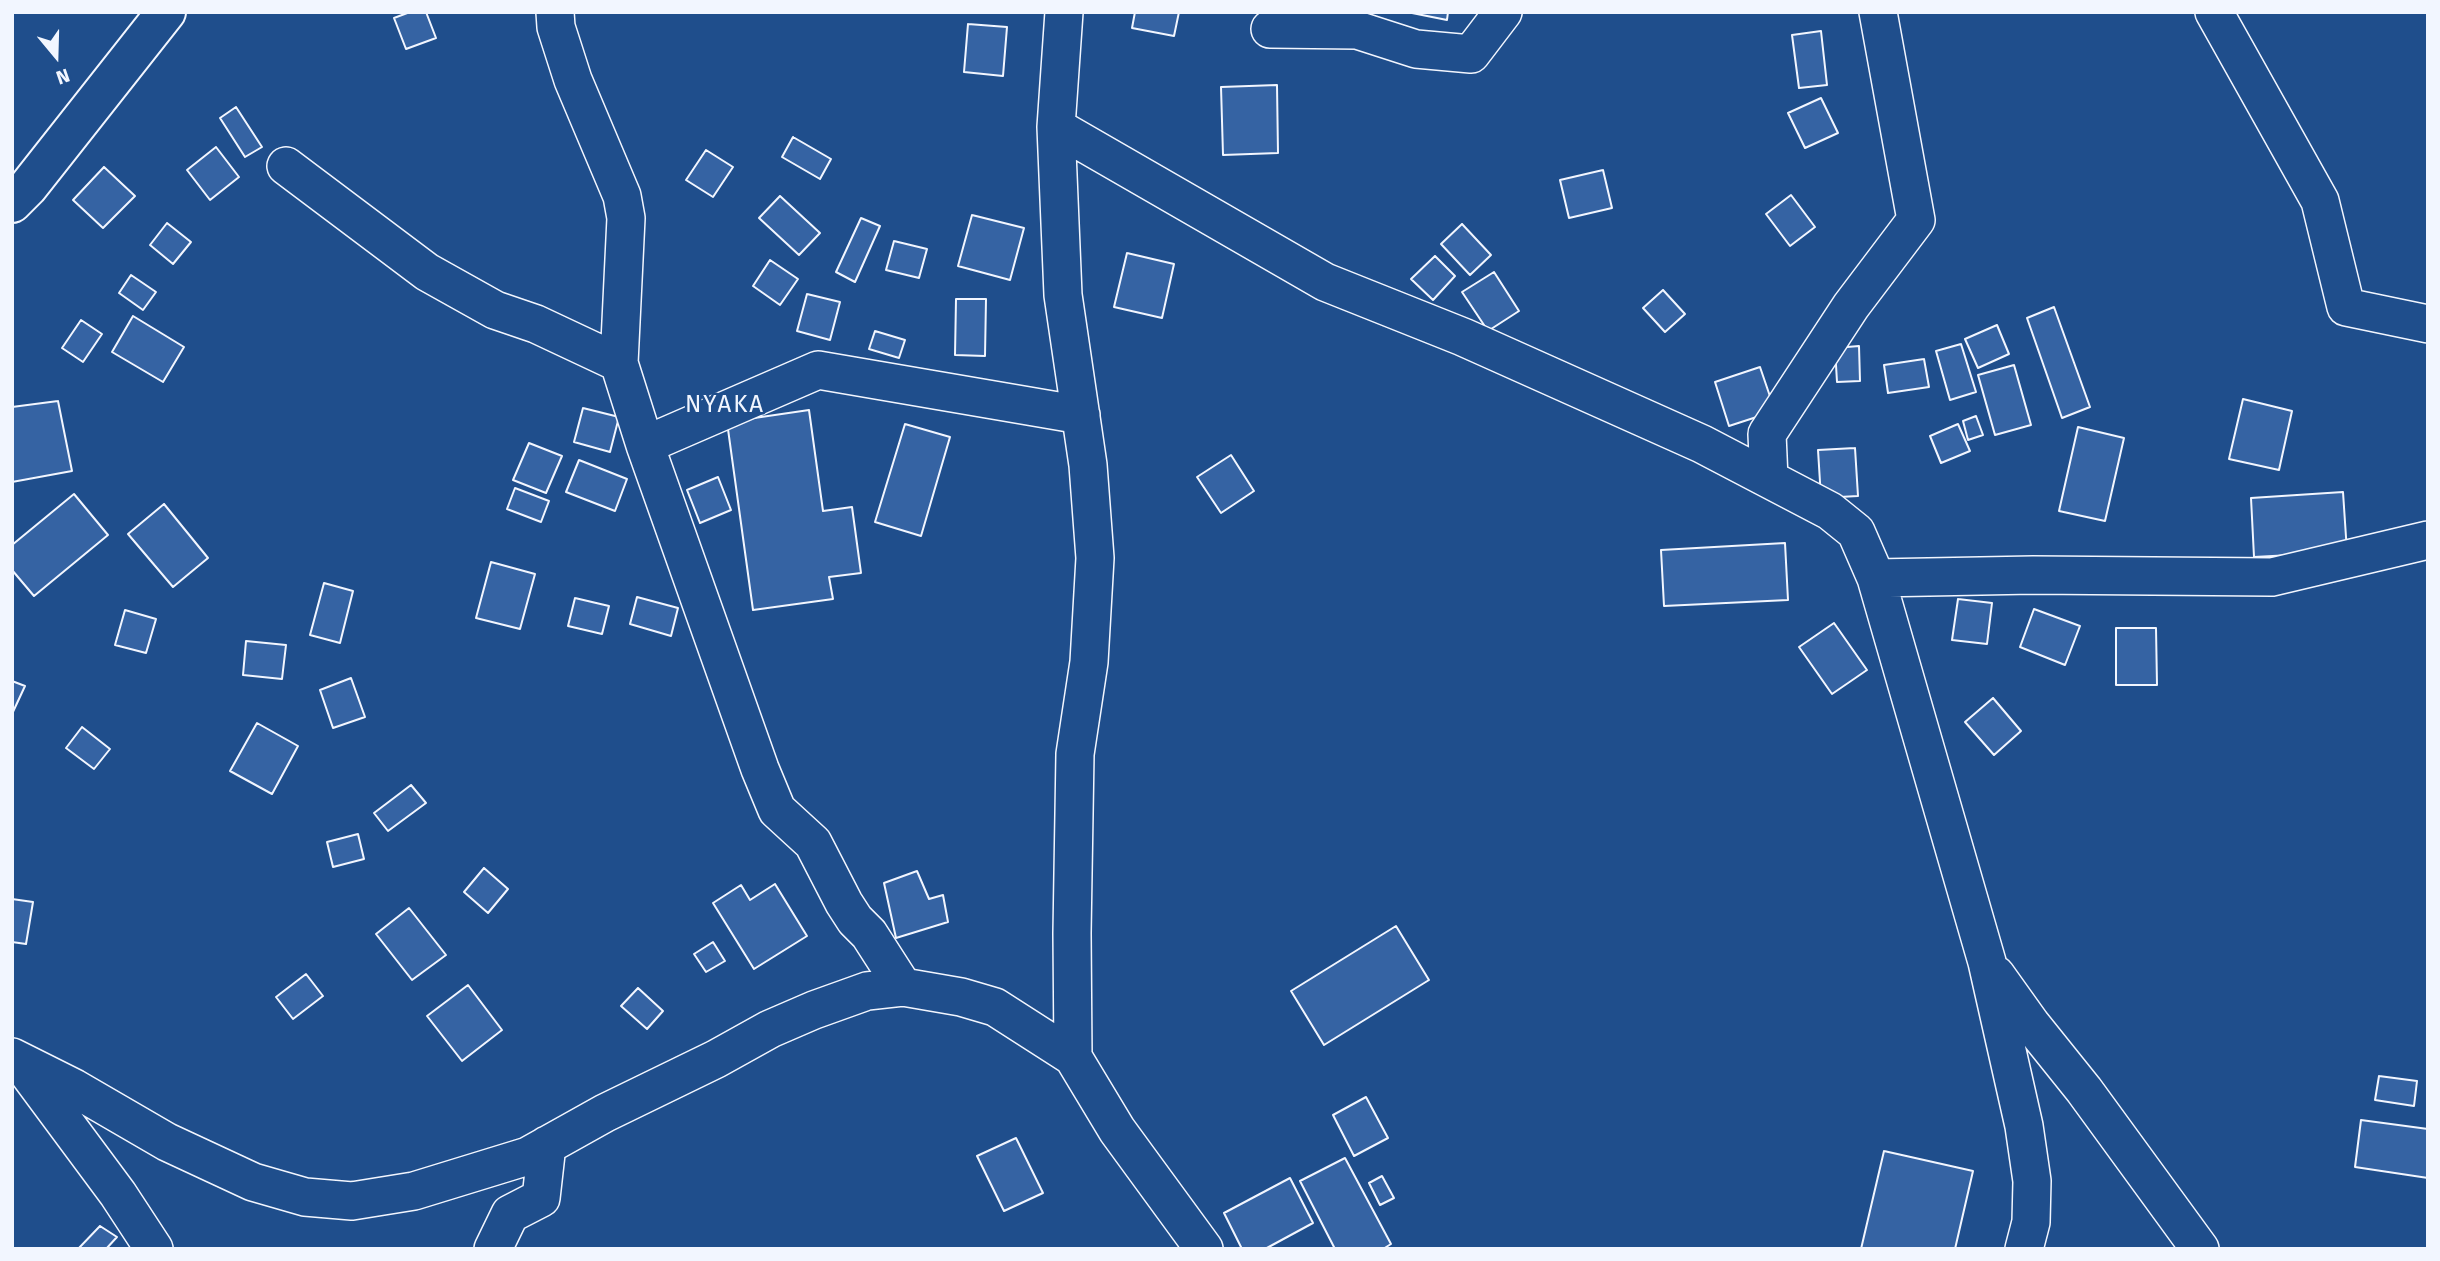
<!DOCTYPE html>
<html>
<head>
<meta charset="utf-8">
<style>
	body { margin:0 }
	#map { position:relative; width:2440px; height:1261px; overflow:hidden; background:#1f4e8c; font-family:"Fira Sans",sans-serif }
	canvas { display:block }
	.frame { position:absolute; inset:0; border:14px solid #f2f6ff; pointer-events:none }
	.north { position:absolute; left:21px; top:21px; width:70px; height:70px; -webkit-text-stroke:5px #1f4e8c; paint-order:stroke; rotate:161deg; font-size:19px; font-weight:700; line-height:28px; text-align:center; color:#f2f6ff }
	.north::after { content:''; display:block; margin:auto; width:24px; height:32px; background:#f2f6ff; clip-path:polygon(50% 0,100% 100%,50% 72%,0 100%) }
</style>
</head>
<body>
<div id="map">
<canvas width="2440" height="1261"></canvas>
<div class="frame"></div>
<div class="north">N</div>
</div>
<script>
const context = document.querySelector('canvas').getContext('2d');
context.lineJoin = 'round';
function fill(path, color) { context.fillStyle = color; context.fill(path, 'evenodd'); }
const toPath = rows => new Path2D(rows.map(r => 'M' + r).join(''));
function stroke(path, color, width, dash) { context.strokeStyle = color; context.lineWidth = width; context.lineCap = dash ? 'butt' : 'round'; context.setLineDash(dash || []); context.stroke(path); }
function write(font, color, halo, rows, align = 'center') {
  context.font = font + ' "Fira Sans",sans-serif'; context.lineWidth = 5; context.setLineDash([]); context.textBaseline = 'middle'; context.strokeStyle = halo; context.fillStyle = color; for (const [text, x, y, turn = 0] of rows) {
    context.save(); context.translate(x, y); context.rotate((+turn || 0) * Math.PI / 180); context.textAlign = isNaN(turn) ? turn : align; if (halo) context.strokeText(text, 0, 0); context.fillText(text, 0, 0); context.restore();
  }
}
const building = toPath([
	[410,12,426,12,436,38,406,49,394,18,410,12],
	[1135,12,1179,12,1174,36,1132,28,1135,12],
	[1407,12,1448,12,1447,20,1407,12],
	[968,24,1007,27,1003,76,964,72,968,24],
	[1821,31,1827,85,1799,88,1792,35,1821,31],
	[1277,85,1278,153,1223,155,1221,87,1277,85],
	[1821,98,1838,133,1805,148,1788,113,1821,98],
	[236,107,262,147,245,157,220,118,236,107],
	[793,137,831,159,820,179,782,157,793,137],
	[216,147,239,177,210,200,187,170,216,147],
	[706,150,733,167,713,197,686,180,706,150],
	[104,167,135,196,103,228,73,200,104,167],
	[1603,170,1612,208,1569,218,1560,180,1603,170],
	[1791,195,1815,227,1790,246,1766,214,1791,195],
	[780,196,820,233,799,255,759,218,780,196],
	[972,215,1024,228,1010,280,958,266,972,215],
	[861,218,880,226,855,282,836,272,861,218],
	[167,223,191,242,173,264,150,245,167,223],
	[1462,224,1491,255,1470,275,1441,244,1462,224],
	[894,241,927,249,919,278,886,270,894,241],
	[1127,253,1174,264,1162,318,1114,307,1127,253],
	[1435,256,1455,276,1433,300,1411,279,1435,256],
	[770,260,798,279,780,305,753,286,770,260],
	[1494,272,1519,311,1488,331,1462,292,1494,272],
	[131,275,156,292,143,310,119,293,131,275],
	[1663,290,1685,314,1665,332,1643,308,1663,290],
	[807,294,840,302,830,340,797,331,807,294],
	[956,299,986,299,985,356,955,355,956,299],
	[2054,307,2090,407,2062,418,2027,318,2054,307],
	[133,316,184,347,163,382,112,352,133,316],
	[81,320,102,334,83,362,62,348,81,320],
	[1997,325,2009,354,1978,368,1965,339,1997,325],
	[875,331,905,340,899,358,869,349,875,331],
	[1961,344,1976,392,1950,400,1936,351,1961,344],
	[1859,346,1860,381,1837,382,1835,348,1859,346],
	[1924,359,1929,387,1888,393,1884,365,1924,359],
	[2014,365,2031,425,1995,435,1978,375,2014,365],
	[1760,367,1775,411,1729,426,1715,382,1760,367],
	[2243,399,2292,411,2279,470,2229,459,2243,399],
	[58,401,72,471,12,482,12,407,58,401],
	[583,408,619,417,610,452,574,442,583,408],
	[809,410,823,511,852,507,861,573,829,577,833,599,753,610,727,422,809,410],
	[1976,416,1983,435,1968,440,1963,421,1976,416],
	[905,424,950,437,921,536,875,522,905,424],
	[1958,424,1970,451,1941,463,1930,436,1958,424],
	[2078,427,2124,438,2105,521,2059,511,2078,427],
	[529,443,562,456,546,493,513,480,529,443],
	[1855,448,1858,496,1821,498,1818,450,1855,448],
	[1231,455,1254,491,1221,513,1197,477,1231,455],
	[579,460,627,479,615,511,566,492,579,460],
	[718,477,731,510,700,523,687,490,718,477],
	[515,488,549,501,541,522,507,509,515,488],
	[2343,492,2347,552,2254,557,2251,498,2343,492],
	[74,494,108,535,34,596,12,570,12,545,74,494],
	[164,504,208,558,173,587,128,534,164,504],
	[1785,543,1788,600,1664,606,1661,550,1785,543],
	[491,562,535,574,520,629,476,618,491,562],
	[324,583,353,591,340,643,310,635,324,583],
	[637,597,678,608,671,636,630,624,637,597],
	[575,598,609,606,602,634,568,626,575,598],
	[1958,599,1992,603,1987,644,1952,640,1958,599],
	[2034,609,2080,626,2065,665,2020,647,2034,609],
	[125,610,156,619,146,653,115,645,125,610],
	[1834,623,1867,670,1832,694,1799,647,1834,623],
	[2116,628,2156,628,2157,685,2116,685,2116,628],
	[246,641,286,645,282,679,243,675,246,641],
	[351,678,365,717,333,728,320,690,351,678],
	[12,681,25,686,12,714,12,681],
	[1993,698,2021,731,1994,755,1965,722,1993,698],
	[257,723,298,746,272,794,230,771,257,723],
	[82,727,110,749,94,769,66,748,82,727],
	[411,785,426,803,388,831,374,813,411,785],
	[358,834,364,859,333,867,327,842,358,834],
	[484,868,508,889,488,913,464,892,484,868],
	[917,871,929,899,943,895,948,922,896,938,884,883,917,871],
	[775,884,807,936,754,969,713,903,741,885,750,900,775,884],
	[12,899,33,902,26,944,12,942,12,899],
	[409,908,446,955,412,980,376,934,409,908],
	[1396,926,1429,980,1324,1045,1291,991,1396,926],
	[713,942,725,961,706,972,694,954,713,942],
	[306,974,323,996,293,1019,276,997,306,974],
	[468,985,502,1030,462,1061,427,1016,468,985],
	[638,988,663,1011,647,1029,621,1006,638,988],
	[2379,1076,2417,1081,2414,1106,2375,1100,2379,1076],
	[1366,1097,1388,1138,1354,1156,1333,1115,1366,1097],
	[2361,1120,2428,1129,2428,1178,2355,1167,2361,1120],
	[1016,1138,1043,1193,1004,1211,977,1156,1016,1138],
	[1884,1151,1973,1171,1955,1249,1861,1249,1884,1151],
	[1345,1158,1391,1244,1383,1249,1335,1249,1300,1181,1345,1158],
	[1382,1176,1394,1198,1380,1205,1369,1183,1382,1176],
	[1290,1178,1313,1223,1265,1249,1242,1249,1224,1213,1290,1178],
	[100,1226,117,1237,106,1249,78,1249,100,1226]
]);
const minor = toPath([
	[555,12,556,27,573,80,622,196,626,218,619,363,645,445,760,769,777,810,813,843,844,903,855,920,869,934,903,987],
	[1064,12,1056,127,1063,295,1088,465,1095,558,1089,662,1075,754,1072,933,1073,1057],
	[2214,12,2320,201,2346,307,2428,324],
	[1270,29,1357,30,1416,49,1471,54,1503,12],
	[1056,127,1325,282,1463,337,1702,444,1830,511,1856,532,1876,578,1987,962,2024,1126,2032,1181,2031,1222,2024,1249],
	[286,166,427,272,495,310,536,324,619,363],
	[645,445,818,370,1081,415],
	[1769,479,1767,434,1851,306,1916,220,1878,12],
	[1876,578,2033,575,2272,577,2428,540],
	[1996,975,2031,1024,2084,1090,2200,1249],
	[12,1057,74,1088,167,1142,253,1182,305,1197,352,1201,414,1191,528,1156,605,1113,716,1059,770,1029,814,1010,867,991,903,987,961,997,995,1007,1073,1057,1117,1130,1204,1249],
	[23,1066,118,1194,154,1249],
	[493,1249,510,1214,541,1198,547,1145]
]);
const tertiary = toPath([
	[12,203,28,187,166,12]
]);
const quarterNames = [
	["NYAKA",725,405]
];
fill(building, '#3563a3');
stroke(building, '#f2f6ff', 2);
stroke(minor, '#f2f6ff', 40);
stroke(tertiary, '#f2f6ff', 42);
stroke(minor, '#1f4e8c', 37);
stroke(tertiary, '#1f4e8c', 38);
context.letterSpacing = '2px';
write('24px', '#f2f6ff', '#1f4e8c', quarterNames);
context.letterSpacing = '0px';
</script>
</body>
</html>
